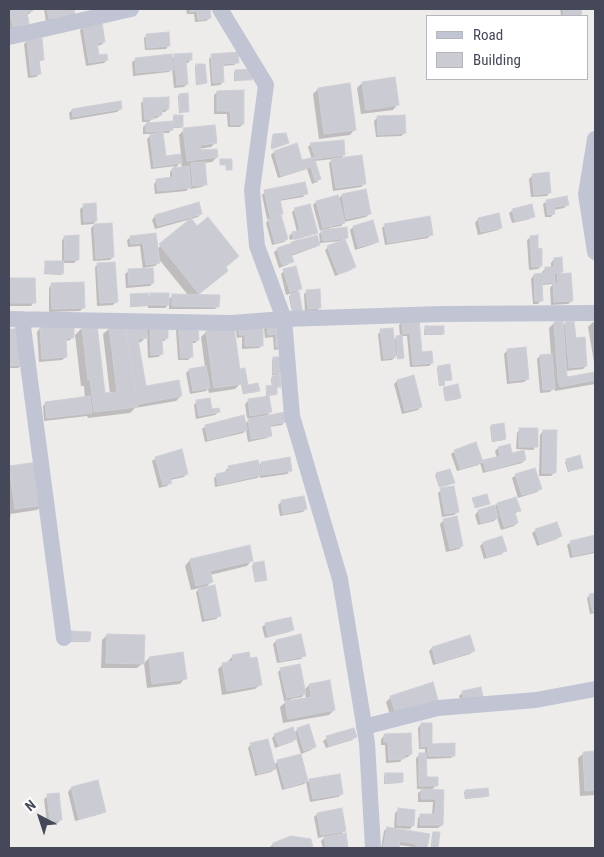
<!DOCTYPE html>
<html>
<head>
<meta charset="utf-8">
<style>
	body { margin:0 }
	#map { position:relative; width:604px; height:857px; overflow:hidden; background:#eeeceb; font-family:"Roboto Condensed",sans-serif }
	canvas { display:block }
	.frame { position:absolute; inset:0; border:10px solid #444858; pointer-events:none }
	.legend { position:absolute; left:426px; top:15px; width:162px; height:65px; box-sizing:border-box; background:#fff; border:1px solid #b4b6bc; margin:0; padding:6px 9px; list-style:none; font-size:15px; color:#444858 }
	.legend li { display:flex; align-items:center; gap:10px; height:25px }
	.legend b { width:25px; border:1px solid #b4b6bc }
	.north { position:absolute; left:15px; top:792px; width:50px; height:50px; -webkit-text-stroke:4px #fff; paint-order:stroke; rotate:320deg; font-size:14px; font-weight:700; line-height:20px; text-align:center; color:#444858 }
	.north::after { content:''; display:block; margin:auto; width:18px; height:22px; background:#444858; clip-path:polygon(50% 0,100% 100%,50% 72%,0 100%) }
</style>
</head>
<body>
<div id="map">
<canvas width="604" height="857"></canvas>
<div class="frame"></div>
<ul class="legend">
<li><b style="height:6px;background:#c1c5d3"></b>Road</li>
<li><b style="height:14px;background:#cbccd3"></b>Building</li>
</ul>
<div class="north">N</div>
</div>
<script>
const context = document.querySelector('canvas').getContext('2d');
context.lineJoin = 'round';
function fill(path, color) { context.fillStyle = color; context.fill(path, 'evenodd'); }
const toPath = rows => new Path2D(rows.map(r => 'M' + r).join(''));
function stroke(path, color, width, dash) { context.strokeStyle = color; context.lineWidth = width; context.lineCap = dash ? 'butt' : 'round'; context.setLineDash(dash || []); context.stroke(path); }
const shadow = toPath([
	[9,9,32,9,32,11,29,14,26,14,28,24,25,27,10,30],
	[44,9,72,9,73,14,46,22],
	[186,9,209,9,210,18,206,21,195,22,194,14,187,14],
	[560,9,580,9,581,16,561,16],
	[84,27,104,42,101,45,96,46,98,57,107,60,104,63,86,66,80,30],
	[147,35,169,45,166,49,145,50,144,38],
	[28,40,43,59,38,63,39,74,36,77,28,78,24,44],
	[175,56,191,59,188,63,185,63,187,84,184,87,174,88,172,69,169,72,133,76,132,62,136,59,172,59],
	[212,56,237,62,234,65,222,66,223,82,220,85,211,86,209,59],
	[196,65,205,83,204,84,196,85,195,67],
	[235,71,251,79,249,80,234,81,234,72],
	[362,83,398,104,393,110,361,114,357,88],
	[318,89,355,129,350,135,319,139,313,94],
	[217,92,243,124,240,127,228,127,227,114,214,114,214,95],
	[179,95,187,95,188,111,186,112,179,113,178,96],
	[144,100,168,109,165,112,160,112,161,115,157,118,152,119,147,124,173,123,173,117,174,116,182,127,180,128,172,128,169,133,162,133,165,157,181,155,179,135,184,130,216,142,211,147,199,149,200,152,217,157,212,162,204,163,206,184,202,187,190,189,190,187,186,191,155,194,154,184,157,180,170,179,170,172,175,166,151,169,147,139,152,134,143,134,143,127,148,122,142,122,141,103],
	[181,162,182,168,174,169],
	[121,109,117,112,70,120,69,113,72,110],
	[378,117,405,133,401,136,376,137,374,121],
	[273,135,288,143,271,149,272,137],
	[311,144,344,155,340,159,365,183,361,187,333,191,329,163,333,159,314,161,320,179,317,182,312,184,307,169,278,178,271,155,274,152,296,145,302,162,312,159,308,147],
	[532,176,550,192,547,196,531,197,529,179],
	[265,192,306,193,303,197,279,201,281,214,280,215,287,239,284,242,272,245,266,223,269,219,267,219,262,195],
	[342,195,369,214,366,217,344,222,341,226,329,228,330,230,346,237,344,240,354,266,351,270,335,276,325,250,328,247,341,241,320,243,316,247,291,256,292,261,289,264,279,268,274,252,278,249,291,244,291,242,313,236,311,238,320,242,319,234,323,230,320,231,313,205,316,202,338,199],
	[547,201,567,205,564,208,554,210,554,213,551,217,545,217,543,204],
	[84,206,96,221,93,224,81,225,80,209],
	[295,209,316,233,314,235,314,233,290,240,289,236,292,233,297,232,292,212],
	[513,210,534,216,530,219,512,223,509,213],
	[201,213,198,217,155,229,152,220,155,216],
	[478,219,501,227,498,230,478,235,475,223],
	[191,220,225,268,220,277,197,296,218,306,215,309,169,309,169,304,165,308,148,308,148,306,130,307,130,296,131,295,147,298,151,294,168,300,173,295,188,295,158,258,158,263,155,266,143,268,144,270,153,283,150,286,126,288,125,274,129,271,143,270,140,246,128,247,127,240,131,237,157,249],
	[94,225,113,257,110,260,93,261,91,228],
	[385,225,431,234,428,238,385,245,382,228],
	[353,227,378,241,374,244,355,250,350,230],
	[65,237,78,259,74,263,62,263,62,273,61,275,44,274,45,264,46,262,62,263,62,240],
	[531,237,537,250,541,266,538,269,529,270,527,240],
	[554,259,562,272,558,275,572,301,568,304,551,305,550,288,553,284,540,285,541,300,538,304,533,304,531,279,534,275,542,275,542,272,545,269,551,268,551,263],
	[98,264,117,301,113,305,97,306,95,267],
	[284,271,301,288,295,294,293,316,289,297,292,293,286,295,281,274],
	[34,279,34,302,31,306,9,306,9,280],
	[52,284,83,308,80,311,49,312,49,288],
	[307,291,320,307,317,311,305,312,304,294],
	[418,321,421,354,432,363,429,366,410,367,407,336,401,336,403,357,402,359,397,359,397,355,392,360,381,361,378,334,381,331,393,341,397,337,400,337,399,325,402,322],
	[593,322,595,322,595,368,588,327],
	[554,323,562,326,566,323,575,339,586,366,583,369,566,371,566,378,595,373,595,384,555,391,554,388,550,392,540,393,537,359,540,356,551,355,549,328],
	[281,325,279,349,274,350,273,337,265,338,264,329,268,326],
	[150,326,167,338,164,341,161,341,162,354,158,357,148,358,147,336,141,342,137,343,145,388,181,396,176,401,135,408,130,413,88,418,87,416,44,421,43,406,46,403,85,398,84,386,81,386,75,335,82,328,104,394,110,394,103,334,110,328,145,331],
	[179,326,198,340,195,343,191,343,192,356,188,360,178,360,176,330],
	[240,327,262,345,259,348,242,349,242,337,237,338,236,330],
	[40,328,73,337,70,340,65,341,66,357,62,360,39,362,37,332],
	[426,328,443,334,441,335,424,335,424,329],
	[21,330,22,365,18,368,9,368,9,331],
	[206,332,239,372,240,370,246,386,258,390,257,392,243,394,241,383,235,389,209,393,208,389,206,391,190,394,186,373,189,370,205,367,201,337],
	[508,350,528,379,524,382,507,384,504,354],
	[273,359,281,373,279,375,280,386,276,388,276,394,275,395,268,396,271,411,266,417,285,421,282,425,269,427,270,435,267,438,248,442,246,430,243,433,205,442,202,429,206,426,245,424,251,418,247,418,245,404,248,401,266,397,266,388,267,387,272,387,271,379,275,375,272,375,272,360],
	[438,367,451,379,450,380,443,381,443,385,442,386,439,386,437,368],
	[397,381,421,406,418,410,402,414,394,384],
	[444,387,459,398,458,399,445,401,443,389],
	[197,401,211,411,218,412,215,415,196,419,194,405],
	[492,426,505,439,504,440,492,442,490,427],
	[520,429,536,446,533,450,516,449,517,433],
	[543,431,554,473,551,476,539,476,540,435],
	[476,444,482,463,484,461,497,458,495,451,498,448,509,445,511,454,525,460,522,463,483,473,480,463,478,465,457,471,451,454,455,451],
	[156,458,187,473,184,477,170,480,170,483,167,486,159,488,152,461],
	[567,460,582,468,568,472,565,462],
	[261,463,291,470,287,474,260,478,260,476,257,478,215,487,214,478,217,475,226,473,225,471,229,467,258,466],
	[10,468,42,505,37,510,10,514,11,516,9,518,9,469],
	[437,474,452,484,439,487,435,475],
	[516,475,540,489,537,492,518,498,512,478],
	[441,490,458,512,454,515,442,517,438,493],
	[303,497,306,508,303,512,280,516,278,505,281,502],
	[516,499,519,510,515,514,517,523,514,526,501,530,497,518,494,521,478,525,475,515,478,511,494,507,497,504],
	[443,521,462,546,459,549,446,552,440,524],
	[536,530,560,536,557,539,537,546,532,533],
	[595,537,595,553,570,558,567,545,571,542],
	[483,543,505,550,502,554,484,559,480,546],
	[249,546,252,560,247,566,210,575,212,581,205,588,220,615,216,619,202,622,196,592,200,588,191,590,185,566,190,560],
	[254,564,266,579,265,581,255,582,252,566],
	[595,594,595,613,590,614,587,598,590,595],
	[266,624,292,629,289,632,265,638,262,627],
	[72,633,89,641,88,642,70,642],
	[107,635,143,663,137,668,101,668,102,640],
	[276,641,304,655,301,659,277,663,273,644],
	[432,648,473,651,470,654,433,665,429,651],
	[248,654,261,684,255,689,222,695,218,669,223,664,227,663,227,662,232,657],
	[149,658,185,678,180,684,147,688,144,663],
	[281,669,304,690,309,685,334,710,329,715,283,723,280,707,288,700,284,701,278,672],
	[305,693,306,699,291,701,291,699,302,697],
	[432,684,392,722,386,702,391,697],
	[463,692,483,701,462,708,459,696],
	[421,724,431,745,454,755,451,758,425,759,425,779,437,785,431,790,443,791,442,825,438,828,417,828,418,818,421,815,432,815,433,802,418,802,418,793,423,789,417,789,416,758,419,755,425,754,425,749,419,749,418,728],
	[298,729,314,747,311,750,301,754,296,738,292,742,275,748,272,738,275,735,294,733],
	[384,736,411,754,408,757,403,758,400,762,386,763,385,745,381,745,381,739],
	[355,737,352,740,326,748,323,741,327,738],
	[251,744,273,766,278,761,300,755,307,782,310,780,342,794,338,797,310,802,306,782,304,784,282,790,276,768,271,772,255,776,248,748],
	[595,752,595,795,580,796,578,758,584,753],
	[385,774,402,782,400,783,384,784,384,776],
	[71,788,104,811,101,814,75,821,68,792],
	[466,791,488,795,486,797,465,799,464,792],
	[48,796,61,819,58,823,47,824,44,799],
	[398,810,413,825,410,829,396,828,395,830,428,835,426,848,414,848,414,847,398,845,397,848,381,848,384,831,387,828,394,829,395,813],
	[317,814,345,830,340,835,345,834,347,848,323,848,321,841,326,836,318,838,314,817],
	[433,833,438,833,437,848,431,848,432,834],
	[310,840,312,848,269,848,273,844]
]);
const building = toPath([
	[9,9,33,9,33,11,27,12,29,24,13,27,9,9],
	[47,9,74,9,75,14,49,19,47,9],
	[190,9,210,9,211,18,198,20,197,11,190,12,190,9],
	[563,9,581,9,582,16,564,16,563,9],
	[102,23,105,42,97,43,99,55,107,54,108,60,89,63,83,26,102,23],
	[169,32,170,46,147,48,146,34,169,32],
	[42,38,44,60,39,60,41,74,31,75,27,39,42,38],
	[238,52,239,63,223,64,224,82,213,83,211,54,238,52],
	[192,53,192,60,186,60,188,84,177,85,174,54,192,53],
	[172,54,174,70,136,73,135,58,172,54],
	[196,64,205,64,207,83,197,84,196,64],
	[252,69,252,80,235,80,235,70,252,69],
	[395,77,399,105,366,110,362,82,395,77],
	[350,83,356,130,324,134,318,88,350,83],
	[244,90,244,124,231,125,230,111,217,111,217,91,244,90],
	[188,93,189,112,180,112,179,94,188,93],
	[169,97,169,109,162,109,162,115,153,116,154,119,145,120,143,98,169,97],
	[121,101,122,109,73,117,72,109,121,101],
	[174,115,183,115,183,127,174,127,174,115],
	[405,115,406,133,378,135,377,116,405,115],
	[173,121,173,130,146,132,146,123,173,121],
	[215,125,217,143,200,145,201,150,217,149,218,157,187,161,183,128,215,125],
	[163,132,166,156,180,154,182,163,154,167,150,134,163,132],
	[286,133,289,143,272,149,273,134,286,133],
	[344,140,345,155,316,159,310,143,344,140],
	[297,143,302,160,314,157,321,179,315,181,311,167,281,176,274,151,297,143],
	[362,155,366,184,336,188,331,159,362,155],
	[220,159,232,159,232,170,226,170,226,165,220,165,220,159],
	[205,162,207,185,193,186,191,163,205,162],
	[189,166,191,188,158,191,156,179,173,177,172,168,189,166],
	[549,172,551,193,534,195,532,174,549,172],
	[305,182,308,194,280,199,283,214,270,217,264,190,305,182],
	[366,189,371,214,346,219,342,194,366,189],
	[338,195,345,223,323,228,316,201,338,195],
	[567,196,569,205,554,207,555,214,548,215,546,200,567,196],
	[199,202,202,214,158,226,155,215,199,202],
	[96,203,97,221,84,222,83,204,96,203],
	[310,204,318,233,294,240,292,232,300,230,294,208,310,204],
	[532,204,535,217,515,221,512,209,532,204],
	[499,213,502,228,481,232,478,218,499,213],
	[281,215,288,239,275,243,268,219,281,215],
	[430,216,433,235,388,243,384,224,430,216],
	[208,217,239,256,226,267,228,271,199,294,159,244,191,218,197,226,208,217],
	[373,220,379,242,358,247,353,226,373,220],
	[112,223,114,257,96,259,94,224,112,223],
	[347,227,348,238,323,241,321,230,347,227],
	[156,233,160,263,146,265,143,243,131,244,130,236,156,233],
	[79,235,79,260,65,260,64,236,79,235],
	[317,235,320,245,291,254,294,262,282,265,277,248,317,235],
	[538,235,538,249,542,248,542,266,532,267,530,236,538,235],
	[345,239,356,267,338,274,327,246,345,239],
	[562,257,563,272,554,273,555,282,542,283,543,301,535,301,534,274,545,273,545,267,554,267,554,258,562,257],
	[45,261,64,261,63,274,45,273,45,261],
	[115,262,118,302,100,303,97,263,115,262],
	[296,266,302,289,290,292,283,269,296,266],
	[153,268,154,283,129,285,128,269,153,268],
	[571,273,573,301,554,302,553,283,558,283,557,274,571,273],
	[9,278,35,278,36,303,9,303,9,278],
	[84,282,85,308,52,309,51,283,84,282],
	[320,289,321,308,308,309,306,290,320,289],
	[299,292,303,314,294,316,290,294,299,292],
	[148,293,149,305,131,306,130,294,148,293],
	[150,293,169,293,169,305,150,305,150,293],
	[172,294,220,295,219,307,172,306,172,294],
	[419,319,422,352,432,351,433,363,413,365,410,333,403,334,402,321,419,319],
	[563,321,567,377,595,372,595,380,560,387,558,380,554,322,563,321],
	[574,321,576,338,585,337,587,366,569,368,565,322,574,321],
	[282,323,284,347,276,347,276,334,268,335,267,325,282,323],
	[125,324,138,407,94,412,90,379,88,380,82,327,97,325,105,393,117,392,109,326,125,324],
	[145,324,148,338,138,339,146,386,179,380,182,396,139,404,125,327,145,324],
	[168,324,168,338,162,339,163,354,151,355,150,325,168,324],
	[198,324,199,340,192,341,193,357,181,358,178,325,198,324],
	[74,325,74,338,66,338,67,357,42,359,40,327,74,325],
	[263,325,263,346,245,346,245,335,239,335,239,326,263,325],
	[425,326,444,326,444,334,425,334,425,326],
	[234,327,242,384,214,388,206,331,234,327],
	[393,328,396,357,384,359,380,329,393,328],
	[9,329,22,329,23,365,9,366,9,329],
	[402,335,404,358,398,359,396,336,402,335],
	[526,347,529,379,510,381,507,349,526,347],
	[552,354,555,389,543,390,540,355,552,354],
	[273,357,282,357,282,374,273,374,273,357],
	[450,364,452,380,444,381,445,385,440,386,438,366,450,364],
	[206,366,210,388,193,391,189,369,206,366],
	[245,368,248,385,258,383,260,391,244,393,240,369,245,368],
	[280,375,281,387,277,387,277,394,267,395,266,386,273,385,272,376,280,375],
	[414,375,422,407,405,411,397,380,414,375],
	[458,384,461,398,446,401,444,387,458,384],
	[90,396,92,413,47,418,45,402,90,396],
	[269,396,272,412,250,416,248,399,269,396],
	[210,398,212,409,219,408,220,412,199,416,196,400,210,398],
	[285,412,287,422,270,425,272,436,251,439,248,419,285,412],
	[244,415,247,430,208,440,205,425,244,415],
	[504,423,506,439,493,441,491,425,504,423],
	[519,428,538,428,538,447,519,447,519,428],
	[543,430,557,430,556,473,542,473,543,430],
	[476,442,483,462,460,469,454,450,476,442],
	[510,444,512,453,524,450,526,460,486,471,483,460,500,456,498,447,510,444],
	[182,449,188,474,170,478,172,483,163,485,155,457,182,449],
	[580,455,583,468,569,471,566,459,580,455],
	[290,457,292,471,263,475,261,462,290,457],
	[258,460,262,475,218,485,216,474,229,471,228,466,258,460],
	[38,462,44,505,15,509,9,466,38,462],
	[535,468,542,489,522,495,515,474,535,468],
	[450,469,455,483,440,487,436,473,450,469],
	[454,486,459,512,445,514,440,488,454,486],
	[487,494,490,504,475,508,472,498,487,494],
	[304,496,307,509,283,514,281,500,304,496],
	[516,497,521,511,515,512,518,523,504,527,497,503,516,497],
	[495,505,498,518,481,523,478,510,495,505],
	[457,516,463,546,450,549,443,519,457,516],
	[557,522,562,536,540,544,535,529,557,522],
	[595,535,595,551,573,556,570,541,595,535],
	[502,536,507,551,487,557,483,542,502,536],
	[250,545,253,561,210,571,213,582,196,586,190,559,250,545],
	[264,561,267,580,256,581,253,563,264,561],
	[215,585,221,616,205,619,198,588,215,585],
	[595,593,595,611,593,612,589,594,595,593],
	[291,617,294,630,268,636,265,623,291,617],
	[71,631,91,632,90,641,71,641,71,631],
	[107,634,145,635,144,664,106,663,107,634],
	[301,634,306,656,280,661,276,640,301,634],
	[470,635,475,651,436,663,432,647,470,635],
	[183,652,187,679,152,684,149,657,183,652],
	[249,652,250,658,257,657,262,685,227,691,222,663,233,661,232,655,249,652],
	[300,664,306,694,287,698,280,668,300,664],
	[330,680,335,710,288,719,285,701,311,697,309,684,330,680],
	[433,682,439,704,397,717,390,696,433,682],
	[481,687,484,702,465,706,462,691,481,687],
	[421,723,432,723,432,744,455,743,455,756,428,756,428,746,421,747,421,723],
	[309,724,316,747,304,751,297,728,309,724],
	[293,727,297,739,279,746,274,734,293,727],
	[354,728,357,737,329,746,326,736,354,728],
	[411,733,412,754,404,755,404,759,389,760,388,742,384,742,384,734,411,733],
	[268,739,276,769,258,774,250,743,268,739],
	[595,751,595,790,585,791,583,752,595,751],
	[419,753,426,753,427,777,438,777,438,786,419,786,419,753],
	[301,754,308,781,285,788,277,760,301,754],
	[385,773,403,773,403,782,385,783,385,773],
	[340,774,343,794,313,799,309,779,340,774],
	[98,780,106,812,79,819,71,787,98,780],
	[488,788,489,796,466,798,465,790,488,788],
	[421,789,444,790,443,825,420,825,420,814,435,814,436,799,421,799,421,789],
	[59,793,62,820,50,821,47,794,59,793],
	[342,808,346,831,321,835,317,813,342,808],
	[398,808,415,810,414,826,397,825,398,808],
	[387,827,430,834,427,848,416,848,416,844,400,841,399,848,383,848,387,827],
	[433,832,440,832,438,848,432,848,433,832],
	[346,833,348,848,326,848,324,837,346,833],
	[291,836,311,839,313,848,274,848,273,843,291,836]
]);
const minor = toPath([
	[220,9,266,85,252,190,257,246,284,319,292,416,340,579,367,743,373,848],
	[9,37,131,9],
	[595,139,586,194,595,252],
	[9,319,231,323,284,319,441,314,595,313],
	[22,319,64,638],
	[364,727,438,708,536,700,595,689]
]);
fill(shadow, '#0003');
fill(building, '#cbccd3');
stroke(building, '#cfcfd7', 1);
stroke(minor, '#c1c5d3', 16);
</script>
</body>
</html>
